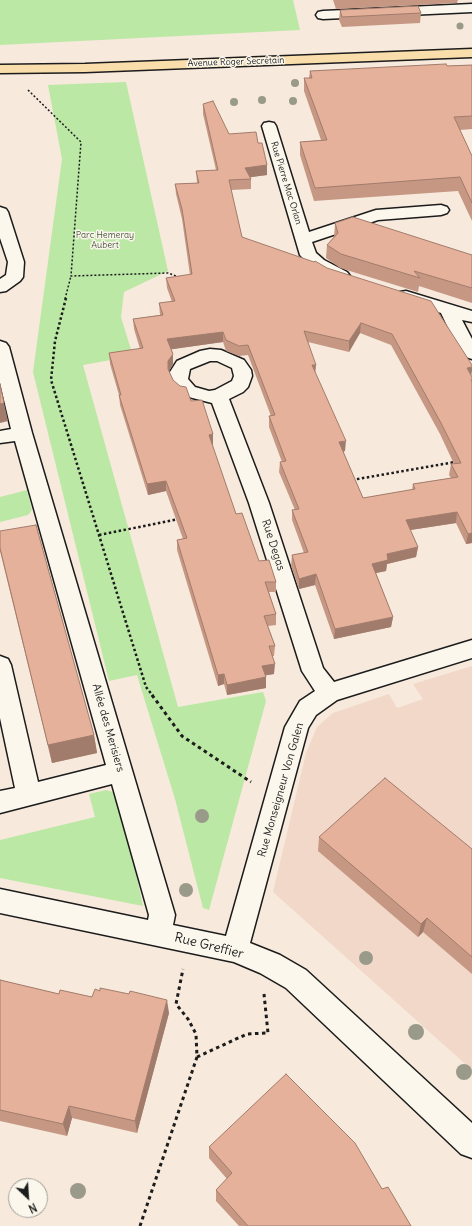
<!DOCTYPE html>
<html>
<head>
<meta charset="utf-8">
<style>
	body { margin:0 }
	#map { position:relative; width:472px; height:1226px; overflow:hidden; background:#f7e9dc; font-family:Delius,sans-serif }
	canvas { display:block }
	.north { position:absolute; left:8px; top:1178px; width:40px; height:40px; box-sizing:border-box; background:#fbf7ec; border:1px solid #a29f99; border-radius:50%; rotate:155deg; font-size:11px; font-weight:700; line-height:16px; text-align:center; color:#1c1c1c }
	.north::after { content:''; display:block; margin:auto; width:14px; height:18px; background:#1c1c1c; clip-path:polygon(50% 0,100% 100%,50% 72%,0 100%) }
</style>
</head>
<body>
<div id="map">
<canvas width="472" height="1226"></canvas>
<div class="north">N</div>
</div>
<script>
const context = document.querySelector('canvas').getContext('2d');
context.lineJoin = 'round';
function fill(path, color) { context.fillStyle = color; context.fill(path, 'evenodd'); }
const toPath = rows => new Path2D(rows.map(r => 'M' + r).join(''));
function stroke(path, color, width, dash) { context.strokeStyle = color; context.lineWidth = width; context.lineCap = dash ? 'butt' : 'round'; context.setLineDash(dash || []); context.stroke(path); }
function write(font, color, halo, rows, align = 'center') {
  context.font = font + ' Delius,sans-serif'; context.lineWidth = 3; context.setLineDash([]); context.textBaseline = 'middle'; context.strokeStyle = halo; context.fillStyle = color; for (const [text, x, y, turn = 0] of rows) {
    context.save(); context.translate(x, y); context.rotate((+turn || 0) * Math.PI / 180); context.textAlign = isNaN(turn) ? turn : align; if (halo) context.strokeText(text, 0, 0); context.fillText(text, 0, 0); context.restore();
  }
}
const built = toPath([
	[472,666,472,1070,273,892,306,753,317,727,333,713,389,694,397,708,423,699,413,684]
]);
const green = toPath([
	[0,0,293,0,300,30,0,45],
	[126,82,168,271,124,292,121,317,133,356,83,365,178,707,263,692,266,701,209,910,203,908,175,799,137,675,109,681,33,372,62,159,48,85],
	[27,490,32,510,28,515,0,522,0,497],
	[106,790,113,792,120,798,143,906,0,878,0,840,95,817,89,794]
]);
const pathFar2 = toPath([
	[28,90,81,142,71,276,168,273,179,277],
	[65,299,71,276]
]);
const pathFar1 = toPath([
	[66,298,55,341,51,380,146,687,153,696],
	[352,480,455,462],
	[99,535,179,519]
]);
const path = toPath([
	[152,695,182,736,251,782],
	[197,1057,247,1034,268,1033,264,994],
	[140,1226,197,1057,196,1034,188,1019,176,1004,183,969]
]);
const minor = toPath([
	[472,4,472,12,323,19,318,18,316,15,318,12,323,11,472,4],
	[269,122,274,123,276,126,309,232,376,210,441,205,447,207,449,210,447,213,441,215,378,220,312,242,316,253,324,260,347,272,350,276,347,280,341,281,335,280,312,268,300,255,262,126,264,123,269,122],
	[0,207,6,209,8,212,24,262,23,277,20,281,6,291,0,292,0,279,6,275,8,262,0,238,0,207],
	[406,291,472,311,472,322,462,320,472,339,472,359,466,357,451,334,441,313,400,300,397,296,400,292,406,291],
	[0,341,6,343,9,347,32,433,175,915,173,925,226,936,285,727,300,701,315,691,302,671,249,503,212,403,181,395,175,389,170,379,170,372,177,361,200,351,210,349,221,350,244,360,251,370,252,376,248,387,243,392,229,399,269,503,323,668,334,682,472,640,472,658,337,700,316,715,308,728,250,943,280,955,306,970,472,1123,472,1158,461,1154,286,988,260,973,234,962,0,913,0,889,148,920,149,915,112,784,0,813,0,791,15,788,0,718,0,656,8,659,11,665,38,782,106,765,15,441,0,443,0,431,11,429,0,383,0,341],
	[210,361,217,361,232,368,234,376,232,381,215,390,209,391,195,387,188,379,190,369,210,361]
]);
const major = toPath([
	[472,49,472,57,85,72,0,73,0,65,85,64,472,49]
]);
const trees = [
	[460,26,3.5],
	[295,83,4],
	[262,100,4],
	[293,101,4],
	[234,102,4],
	[202,816,7],
	[186,890,7],
	[366,958,7],
	[416,1032,8],
	[464,1072,8],
	[78,1191,8]
];
const wall = toPath([
	[333,0,458,0,457,3,336,9],
	[340,10,421,13,420,23,342,27,339,20],
	[472,65,472,129,460,130,472,156,472,221,458,191,314,201,300,155,300,142,321,140,304,91,304,78,309,78,310,71],
	[203,104,229,134,258,143,267,175,250,177,251,179,251,189,231,190,242,237,471,375,472,543,466,544,456,523,410,530,418,547,416,557,387,564,386,571,376,573,393,617,391,627,334,639,315,585,299,589,291,566,292,555,304,553,292,520,292,510,295,510,279,472,280,462,282,462,269,427,269,416,271,416,248,355,239,356,226,351,223,342,171,349,173,364,169,371,173,380,191,401,213,434,213,445,212,445,236,514,259,561,276,582,276,592,269,592,276,614,276,625,268,626,275,646,274,656,272,656,274,674,266,675,266,688,227,695,224,684,218,686,177,550,177,540,183,539,166,491,148,495,120,405,119,395,110,364,109,353,140,349,134,329,133,319,160,315,159,303,172,302,167,288,166,278,190,275,182,219,176,194,175,184,197,183,196,171,216,170,203,114],
	[360,333,391,345,440,434,454,464,451,464,449,475,451,478,413,484,412,490,363,498,343,452,345,451,315,374,308,342,349,352],
	[335,223,472,255,472,303,419,286,418,292,340,268,326,258,327,245,334,237],
	[0,531,94,735,97,753,52,763,0,551],
	[319,837,472,849,472,974,423,932,418,937,318,851],
	[0,980,59,994,169,1013,137,1133,72,1118,67,1136,0,1121],
	[209,1147,382,1189,411,1226,239,1226,216,1201,216,1190,227,1179,209,1158]
]);
const shadedWall = toPath([
	[267,165,267,175,245,178,245,168],
	[361,323,360,333,349,352,349,341],
	[223,332,223,342,167,350,167,339],
	[173,354,173,364,169,371,169,380,168,361],
	[312,365,316,365,315,375],
	[472,367,472,371,471,377,467,368],
	[4,403,8,421,0,423,0,404],
	[213,434,213,445,209,445,209,435],
	[346,441,345,451,339,452,339,442],
	[166,481,166,491,148,495,147,484],
	[457,512,456,523,404,531,406,520],
	[472,533,472,543,466,544,468,534],
	[418,547,416,557,387,564,386,571,371,574,372,564,387,554],
	[316,574,315,585,299,589,299,579],
	[393,617,391,627,334,639,335,629],
	[275,664,274,674,262,676,262,666],
	[224,674,224,684,218,686,218,675],
	[266,677,266,688,227,695,227,685],
	[94,735,97,753,52,763,48,745],
	[427,918,423,932,418,937,421,924],
	[167,1000,169,1013,137,1133,135,1121],
	[69,1106,72,1118,67,1136,63,1124]
]);
const building = toPath([
	[418,6,421,13,342,17,340,10,418,6],
	[446,64,447,66,472,65,472,116,454,117,472,156,472,203,460,177,315,188,300,142,327,140,304,78,312,78,310,71,446,64],
	[213,101,229,134,256,132,258,143,262,143,267,165,245,168,251,179,229,180,242,237,314,262,315,261,327,268,431,301,472,365,472,367,467,368,472,377,472,380,471,380,472,382,472,533,468,534,457,512,406,520,418,547,387,554,388,560,372,564,393,617,335,629,316,574,299,579,292,555,308,552,292,510,299,509,280,462,286,461,269,416,275,415,248,345,239,346,226,340,223,332,167,339,173,354,168,361,168,369,173,380,180,386,186,387,191,401,202,400,213,434,209,435,236,514,242,513,259,561,269,560,276,582,265,582,276,614,264,616,275,646,269,646,275,664,262,666,266,677,227,685,224,674,218,675,177,540,187,538,166,481,147,484,119,395,121,395,109,353,143,348,133,319,163,315,159,303,175,301,166,278,192,274,182,209,175,184,199,183,196,171,218,170,203,104,213,101],
	[361,323,392,334,441,423,461,463,451,464,458,477,413,484,415,489,363,498,339,442,346,441,312,365,316,365,304,331,349,341,361,323],
	[353,217,472,255,472,288,414,271,420,278,341,254,327,245,338,233,335,223,353,217],
	[0,384,4,403,0,404,0,384],
	[36,525,94,735,48,745,0,548,0,531,36,525],
	[385,778,472,849,472,957,427,918,421,924,319,837,385,778],
	[0,980,59,994,60,990,92,997,95,989,100,991,100,988,129,994,130,991,167,1000,135,1121,69,1106,63,1124,0,1110,0,980],
	[286,1074,355,1143,382,1189,388,1187,411,1226,248,1226,216,1190,232,1173,209,1147,286,1074]
]);
const farStreetnames = [
	["Avenue Roger Secrétain",236,62,-2],
	["Rue Pierre Mac Orlan",286,183,73]
];
const farParknames = [
	["Parc Hemeray",105,235],
	["Aubert",105,245]
];
const streetNames = [
	["Rue Degas",273,545,72],
	["Allée des Merisiers",108,728,74],
	["Rue Monseigneur Von Galen",281,790,-74]
];
const nearStreetnames = [
	["Rue Greffier",209,946,14]
];
fill(built, '#f2d8c8');
fill(green, '#bbe8a5');
stroke(minor, '#1c1c1c', 3);
stroke(major, '#1c1c1c', 3);
stroke(pathFar2, '#1c1c1c', 1.5, [2, 2]);
stroke(pathFar1, '#1c1c1c', 2.5, [2.5, 2.5]);
stroke(path, '#1c1c1c', 3, [3.5, 3.5]);
fill(minor, '#fbf7ec');
fill(major, '#f9deab');
context.fillStyle = '#999a89';
for (const [x, y, r] of trees) { context.beginPath(); context.arc(x, y, r, 0, 2 * Math.PI); context.fill(); }
fill(wall, '#c69884');
fill(shadedWall, '#a17c6c');
fill(building, '#e6b19a');
stroke(building, '#a17c6c', 1);
write('9px', '#1c1c1c', '#fbf7ec', farStreetnames);
write('9px', '#4c5945', '#fbf7ec', farParknames);
write('11px', '#1c1c1c', '#fbf7ec', streetNames);
write('13px', '#1c1c1c', '#fbf7ec', nearStreetnames);
</script>
</body>
</html>
